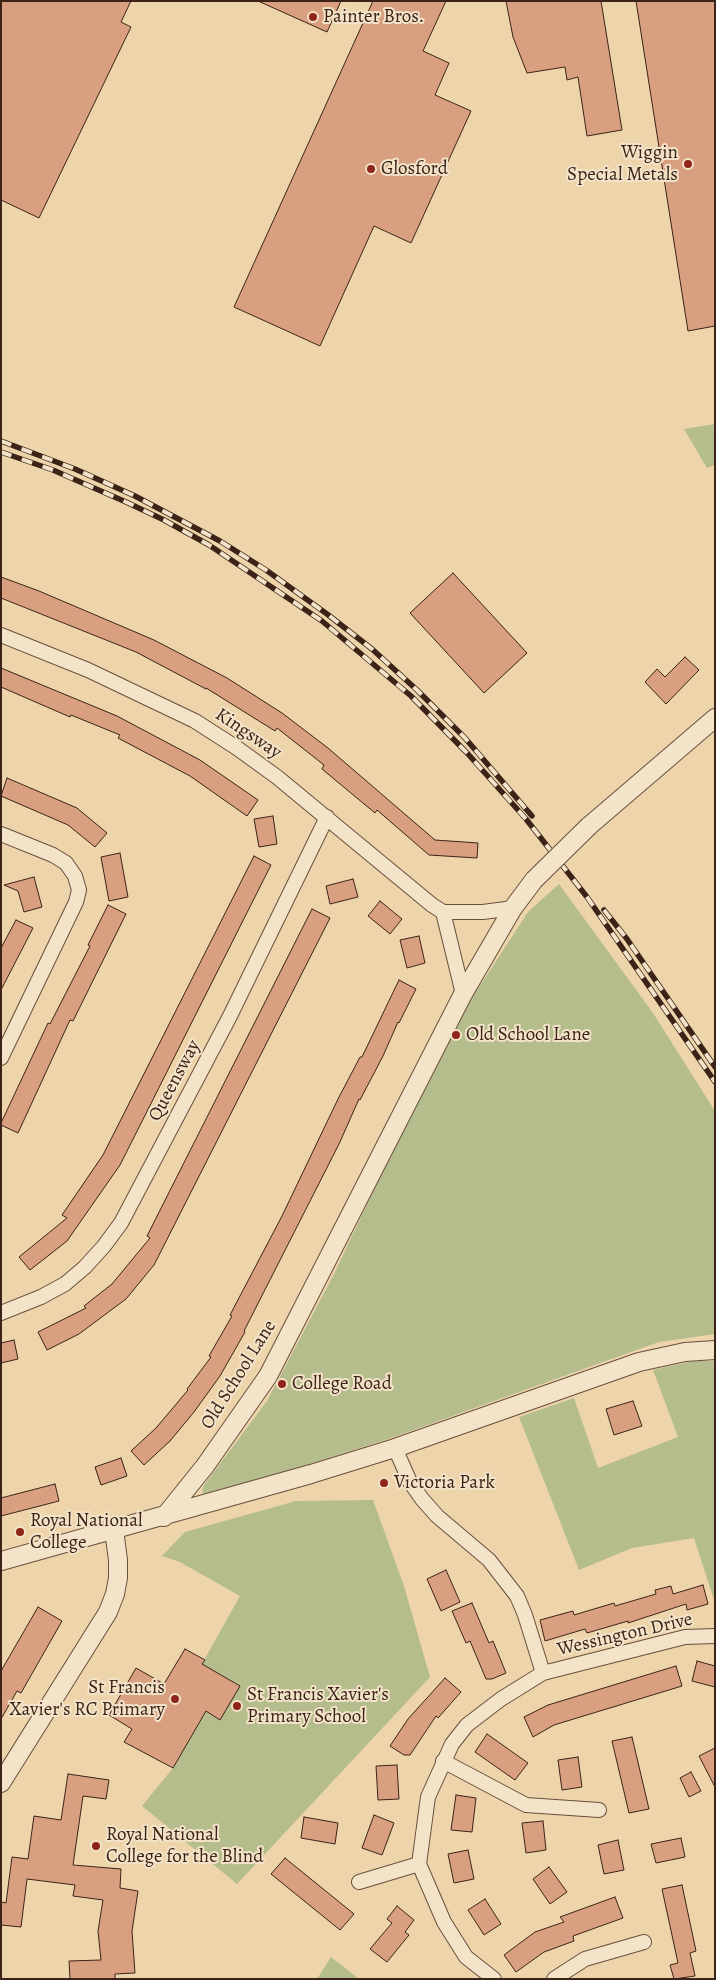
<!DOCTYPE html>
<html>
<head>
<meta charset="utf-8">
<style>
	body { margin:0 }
	#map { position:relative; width:716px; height:1980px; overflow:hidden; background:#edd4ab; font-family:Alegreya,serif }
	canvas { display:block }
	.frame { position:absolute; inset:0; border:2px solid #3b2318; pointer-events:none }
</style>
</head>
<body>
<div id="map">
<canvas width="716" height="1980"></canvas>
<div class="frame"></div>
</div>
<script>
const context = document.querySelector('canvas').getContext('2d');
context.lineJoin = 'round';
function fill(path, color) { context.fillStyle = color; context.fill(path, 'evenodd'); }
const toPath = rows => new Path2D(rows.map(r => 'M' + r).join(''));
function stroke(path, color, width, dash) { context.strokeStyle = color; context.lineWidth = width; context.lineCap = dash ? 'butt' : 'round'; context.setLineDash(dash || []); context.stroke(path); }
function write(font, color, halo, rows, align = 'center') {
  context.font = font + ' Alegreya,serif'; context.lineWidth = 4; context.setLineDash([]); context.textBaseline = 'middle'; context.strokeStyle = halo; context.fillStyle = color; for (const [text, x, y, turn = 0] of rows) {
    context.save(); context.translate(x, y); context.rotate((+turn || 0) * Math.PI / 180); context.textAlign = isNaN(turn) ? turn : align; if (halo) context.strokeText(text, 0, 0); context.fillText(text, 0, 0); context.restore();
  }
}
const green = toPath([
	[715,424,715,465,707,468,684,429],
	[559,884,653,1013,715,1111,715,1334,659,1342,391,1438,207,1497,202,1492,204,1485,267,1401,334,1274,395,1145,470,1001,528,912],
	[693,1361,715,1361,715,1603,694,1538,632,1548,579,1570,519,1417,574,1398,598,1468,678,1437,653,1370],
	[373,1500,404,1586,430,1677,237,1884,142,1806,173,1768,206,1711,220,1720,202,1664,240,1596,180,1562,162,1556,185,1532,296,1501],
	[331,1957,359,1979,317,1979]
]);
const building = toPath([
	[1,1,131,1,121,22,131,27,39,218,1,200,1,1],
	[258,1,341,1,327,32,258,1],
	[373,1,446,1,423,51,449,63,435,95,471,111,411,243,374,226,320,346,234,307,373,1],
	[506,1,601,1,622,130,587,136,578,77,567,80,565,67,527,73,513,37,506,1],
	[636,1,715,1,715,326,688,331,636,1],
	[453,573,527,653,484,693,410,613,453,573],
	[1,577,39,591,154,640,227,678,282,713,328,748,435,840,478,843,477,858,429,855,377,810,375,813,322,769,324,765,277,728,275,731,206,688,206,689,136,652,1,598,1,577],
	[685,657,699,670,666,704,645,682,657,669,665,677,685,657],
	[1,668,117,716,200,760,258,800,247,816,190,776,118,738,120,735,71,715,70,717,1,687,1,668],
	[7,778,77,808,107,833,95,847,68,825,1,796,7,778],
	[273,816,277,844,259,847,254,819,273,816],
	[120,853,128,897,109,901,101,857,120,853],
	[254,856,271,865,120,1165,67,1241,30,1270,19,1257,67,1218,62,1215,103,1155,254,856],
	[34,877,42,907,24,912,18,891,4,885,34,877],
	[353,879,358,897,330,904,326,886,353,879],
	[380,901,402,919,390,934,368,916,380,901],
	[108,905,126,914,73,1021,70,1020,18,1133,1,1125,1,1123,48,1023,50,1024,90,946,88,945,108,905],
	[312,909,330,918,154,1265,126,1299,79,1334,47,1350,38,1332,86,1308,84,1306,112,1284,150,1238,147,1236,312,909],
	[16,920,33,928,1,990,1,948,16,920],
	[419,936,425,963,407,968,400,940,419,936],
	[399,980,416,989,399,1023,398,1022,383,1056,360,1100,359,1099,339,1144,244,1331,245,1332,220,1376,194,1412,170,1441,144,1465,131,1451,156,1428,188,1390,187,1389,211,1357,209,1356,232,1316,230,1315,282,1216,338,1099,360,1057,362,1057,399,980],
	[14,1340,18,1359,1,1363,1,1343,14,1340],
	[633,1401,642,1426,614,1435,606,1409,633,1401],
	[121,1458,127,1476,101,1485,95,1467,121,1458],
	[55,1484,59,1501,1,1516,1,1498,55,1484],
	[446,1570,460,1602,441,1611,427,1579,446,1570],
	[703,1585,708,1604,687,1610,686,1604,628,1623,628,1621,587,1633,585,1629,545,1641,540,1620,573,1611,574,1615,614,1603,615,1606,656,1594,655,1590,671,1586,673,1594,703,1585],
	[472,1603,489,1643,493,1641,506,1673,492,1679,486,1679,470,1641,466,1643,452,1611,472,1603],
	[38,1607,62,1621,21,1693,17,1691,1,1719,1,1671,38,1607],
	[185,1649,205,1660,202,1664,240,1686,220,1720,206,1711,173,1768,124,1742,132,1729,109,1715,136,1668,164,1684,185,1649],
	[697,1661,715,1666,715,1687,692,1681,697,1661],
	[676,1666,682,1686,554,1725,533,1737,524,1717,548,1705,676,1666],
	[445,1678,461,1692,438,1718,436,1716,410,1755,404,1755,390,1746,408,1719,445,1678],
	[487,1734,528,1763,515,1780,475,1752,487,1734],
	[632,1737,649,1809,629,1813,612,1741,632,1737],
	[715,1748,715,1787,699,1756,715,1748],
	[578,1757,582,1787,562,1790,558,1760,578,1757],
	[397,1765,399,1799,378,1800,376,1766,397,1765],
	[691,1772,701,1791,689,1797,680,1778,691,1772],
	[68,1774,109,1780,106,1799,83,1796,73,1865,121,1869,120,1888,138,1891,132,1931,135,1973,115,1974,115,1979,70,1979,69,1961,101,1960,98,1931,103,1900,73,1896,75,1885,27,1879,21,1927,1,1925,1,1902,6,1903,12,1857,28,1859,34,1816,61,1820,68,1774],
	[456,1795,476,1798,472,1832,451,1830,456,1795],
	[374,1815,394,1823,382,1855,362,1848,374,1815],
	[304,1817,338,1823,335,1844,301,1838,304,1817],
	[543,1821,546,1850,526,1853,522,1823,543,1821],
	[681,1838,685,1857,656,1863,651,1844,681,1838],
	[618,1840,624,1870,604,1874,598,1845,618,1840],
	[468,1850,474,1879,454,1883,448,1854,468,1850],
	[285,1858,354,1914,340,1930,271,1874,285,1858],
	[549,1867,567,1892,550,1904,533,1879,549,1867],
	[682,1885,696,1951,690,1953,695,1976,674,1979,670,1965,678,1963,662,1889,682,1885],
	[615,1897,623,1918,573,1936,574,1941,544,1952,516,1972,504,1955,535,1932,564,1922,560,1917,615,1897],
	[485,1899,501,1924,484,1935,468,1910,485,1899],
	[397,1906,414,1920,405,1932,409,1935,387,1962,370,1949,392,1923,387,1919,397,1906]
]);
const minor = toPath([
	[1,635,88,670,195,721,237,748,277,777,432,905,443,912,483,912,513,908],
	[1,834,53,855,66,863,75,876,79,890,76,902,1,1058],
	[443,912,463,994],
	[1,1313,41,1297,65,1284,85,1267,104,1246,121,1223,230,1016,327,817],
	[395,1448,410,1482,422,1499,437,1516,489,1560,517,1596,525,1615,543,1673,501,1699,467,1725,452,1744,428,1797,419,1864,444,1922,466,1957,494,1979],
	[543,1673,685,1637,715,1636],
	[443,1761,526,1805,599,1810],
	[359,1882,419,1864],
	[554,1979,585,1959,644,1942]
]);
const tertiary = toPath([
	[589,826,715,718],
	[164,1517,205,1466,268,1376,463,994,513,908,534,880],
	[1,1561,311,1474,395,1448,639,1362,685,1352,715,1350],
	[1,1783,108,1612,115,1594,118,1578,118,1560,114,1530]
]);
const rail = toPath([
	[1,441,75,469,135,496,220,541,266,570,327,614,372,649,417,690,465,738,532,816],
	[1,452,53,470,126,502,164,520,209,545,322,621,411,696,468,754,526,819,587,897,715,1082],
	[604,910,627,939,715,1067]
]);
const tertiaryBridge = toPath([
	[534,880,589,826]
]);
const markers = [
	[313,17,5,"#8f2418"],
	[688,164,5,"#8f2418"],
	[371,169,5,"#8f2418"],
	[456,1035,5,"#8f2418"],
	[282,1384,5,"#8f2418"],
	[384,1483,5,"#8f2418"],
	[20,1532,5,"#8f2418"],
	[175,1699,5,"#8f2418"],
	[237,1706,5,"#8f2418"],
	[96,1846,5,"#8f2418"]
];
const poiNames = [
	["Painter Bros.",323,17],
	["Wiggin",678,153,"right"],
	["Special Metals",678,175,"right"],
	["Glosford",381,169],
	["Old School Lane",466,1035],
	["College Road",292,1384],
	["Victoria Park",394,1483],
	["Royal National",30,1521],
	["College",30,1543],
	["St Francis",165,1688,"right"],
	["Xavier's RC Primary",165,1710,"right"],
	["St Francis Xavier's",247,1695],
	["Primary School",247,1717],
	["Royal National",106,1835],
	["College for the Blind",106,1857]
];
const streetNames = [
	["Kingsway",248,734,34],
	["Queensway",175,1081,-62],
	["Old School Lane",239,1375,-58],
	["Wessington Drive",625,1635,-13]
];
fill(green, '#b5bd8c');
fill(building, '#d99f81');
stroke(building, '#3b2318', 1);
stroke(minor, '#684f3d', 16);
stroke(tertiary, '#684f3d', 20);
stroke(minor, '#f3e3c8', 14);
stroke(tertiary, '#f3e3c8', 18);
stroke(rail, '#3b2318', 5.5);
stroke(rail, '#f3e3c8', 4, [11]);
stroke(tertiaryBridge, '#684f3d', 20, []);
stroke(tertiaryBridge, '#f3e3c8', 18);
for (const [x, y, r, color] of markers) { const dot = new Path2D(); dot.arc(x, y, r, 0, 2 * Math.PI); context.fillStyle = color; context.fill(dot); stroke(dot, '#f3e3c8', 2); }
write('19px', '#3b2318', '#f3e3c8', poiNames, 'left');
write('19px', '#3b2318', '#f3e3c8', streetNames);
</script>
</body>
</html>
